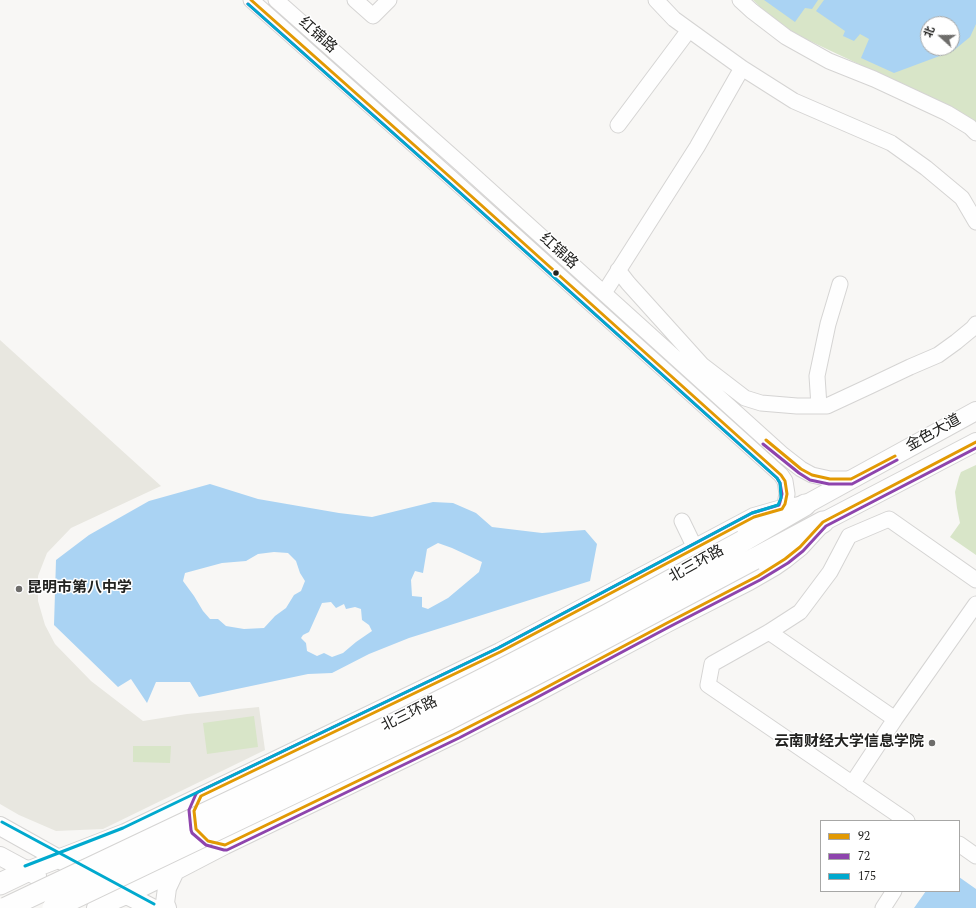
<!DOCTYPE html>
<html>
<head>
<meta charset="utf-8">
<style>
	body { margin:0 }
	#map { position:relative; width:976px; height:908px; overflow:hidden; background:#f8f7f5; font-family:Spectral,"Noto Sans SC",serif }
	canvas { display:block }
	.legend { position:absolute; left:820px; top:820px; width:140px; height:72px; box-sizing:border-box; background:#fff; border:1px solid #a7a7a6; margin:0; padding:5px 7px; list-style:none; font-size:12px; color:#232321 }
	.legend li { display:flex; align-items:center; gap:8px; height:20px }
	.legend b { width:20px; border:1px solid #a7a7a6 }
	.north { position:absolute; left:920px; top:16px; width:40px; height:40px; box-sizing:border-box; background:#fff; border:1px solid #a7a7a6; border-radius:50%; rotate:291deg; font-size:11px; font-weight:700; line-height:16px; text-align:center; color:#232321 }
	.north::after { content:''; display:block; margin:auto; width:14px; height:18px; background:#6e6d6b; clip-path:polygon(50% 0,100% 100%,50% 72%,0 100%) }
</style>
</head>
<body>
<div id="map">
<canvas width="976" height="908"></canvas>
<ul class="legend">
<li><b style="height:5px;background:#e29903"></b>92</li>
<li><b style="height:5px;background:#8e44ad"></b>72</li>
<li><b style="height:5px;background:#00a9ce"></b>175</li>
</ul>
<div class="north">北</div>
</div>
<script>
const context = document.querySelector('canvas').getContext('2d');
context.lineJoin = 'round';
function fill(path, color) { context.fillStyle = color; context.fill(path, 'evenodd'); }
const toPath = rows => new Path2D(rows.map(r => 'M' + r).join(''));
function stroke(path, color, width, dash) { context.strokeStyle = color; context.lineWidth = width; context.lineCap = dash ? 'butt' : 'round'; context.setLineDash(dash || []); context.stroke(path); }
function write(font, color, halo, rows, align = 'center') {
  context.font = font + ' Spectral,"Noto Sans SC",serif'; context.lineWidth = 3; context.setLineDash([]); context.textBaseline = 'middle'; context.strokeStyle = halo; context.fillStyle = color; for (const [text, x, y, turn = 0] of rows) {
    context.save(); context.translate(x, y); context.rotate((+turn || 0) * Math.PI / 180); context.textAlign = isNaN(turn) ? turn : align; if (halo) context.strokeText(text, 0, 0); context.fillText(text, 0, 0); context.restore();
  }
}
const built = toPath([
	[0,340,161,486,71,528,47,553,38,576,38,601,45,625,55,644,91,681,143,721,187,714,259,707,265,750,103,829,56,831,19,815,0,804]
]);
const green = toPath([
	[753,0,976,0,976,122,956,110,795,34,761,8],
	[928,24,952,24,952,48,928,48],
	[976,465,976,555,950,537,960,523,957,508,955,492,959,477,961,472],
	[254,716,258,747,207,754,203,723],
	[133,746,171,746,170,763,133,762]
]);
const water = toPath([
	[764,0,818,0,812,9,805,8,795,22],
	[824,0,976,0,976,24,970,37,953,51,894,73,861,58,869,39,860,34,854,41,843,36,845,31,816,11],
	[928,24,952,24,952,48,928,48],
	[210,484,258,499,339,513,372,517,433,502,453,503,476,513,492,527,542,533,585,530,597,544,590,581,409,638,369,654,332,673,308,674,199,697,190,682,156,682,147,703,131,679,118,687,54,625,56,560,89,535,149,501],
	[438,543,452,548,482,562,479,572,448,598,428,609,422,607,422,597,412,596,411,580,415,571,423,573,427,549],
	[274,552,288,553,296,561,300,573,305,581,301,591,294,595,286,608,275,616,264,628,244,629,226,626,218,619,210,619,203,611,194,596,183,581,185,573,222,563,246,561,258,554],
	[331,602,336,608,344,604,346,609,355,607,361,609,362,620,369,625,372,631,356,642,343,653,332,657,324,653,317,656,307,651,306,643,301,638,303,635,309,632,322,603],
	[959,877,976,889,976,908,914,908,926,891,959,891]
]);
const minor = toPath([
	[251,0,450,177,781,475,785,481,787,494,785,504,777,516],
	[276,0,461,164,783,455,801,469,812,475,830,479,851,479],
	[355,0,373,16,389,0],
	[656,0,674,19,710,45,742,68,794,101,891,143,926,168,962,198,976,222],
	[740,0,752,11,786,37,829,61,874,79,947,113,970,127,976,133],
	[618,125,689,30],
	[618,270,628,283,702,365,745,398,761,403,797,406,827,406,870,386,910,367,938,355,956,342,973,328,976,324],
	[604,293,697,147,742,68],
	[819,406,817,376,828,324,840,284],
	[682,521,695,548],
	[769,632,895,719],
	[852,784,895,719,976,604],
	[907,821,708,685,712,664,769,632,800,612,830,572,849,536,889,519,976,580],
	[959,844,976,856],
	[883,908,894,891]
]);
const major = toPath([
	[0,826,66,863],
	[0,856,37,876],
	[27,871,125,833,500,652,754,517,782,509,805,505,976,411],
	[119,891,152,908],
	[96,908,126,895,175,871,225,845,457,733,532,695,667,623,749,581,775,566,785,559,800,547,823,522,976,442],
	[167,908,165,903,167,888,175,871]
]);
const highway = toPath([
	[743,541,805,505],
	[754,559,823,522],
	[0,884,27,871]
]);
const highwayBridge = toPath([
	[6,908,400,721,485,678,607,615,743,541],
	[53,908,306,787,449,719,581,651,754,559]
]);
const bus1 = toPath([
	[251,0,450,177,781,475,785,481,787,494,785,504,782,509,754,517,500,652,201,796,194,811,196,829,208,841,225,845,457,733,532,695,667,623,758,576,785,559,800,547,823,522,976,442],
	[766,440,801,469,812,475,830,479,851,479,895,456]
]);
const bus2 = toPath([
	[248,4,447,181,777,478,780,483,782,494,780,502,779,505,752,513,498,648,198,792,196,794,189,810,191,830,192,833,206,845,224,850,227,850,459,738,534,699,669,627,760,580,788,563,803,551,826,526,976,448],
	[763,444,799,473,810,480,829,484,852,484,897,460]
]);
const bus3 = toPath([
	[2,822,154,904],
	[25,866,123,828,498,648,752,513,778,505,781,498,780,483,777,478,447,181,248,4]
]);
const markers = [
	[556,273,3.5,"#232321"],
	[19,589,4,"#6e6d6b"],
	[932,743,4,"#6e6d6b"]
];
const streetNames = [
	["红锦路",317,36,42],
	["红锦路",558,252,42],
	["金色大道",934,434,-29],
	["北三环路",697,565,-29],
	["北三环路",410,715,-26]
];
const poiNames = [
	["昆明市第八中学",27,589],
	["云南财经大学信息学院",924,743,"right"]
];
fill(built, '#e8e7e0');
fill(green, '#d8e5c8');
fill(water, '#aad3f3');
stroke(minor, '#d5d4d3', 17);
stroke(major, '#d5d4d3', 20);
stroke(highway, '#d5d4d3', 23);
stroke(minor, '#fefefe', 15);
stroke(major, '#fefefe', 18);
stroke(highway, '#fefefe', 21);
stroke(highwayBridge, '#d5d4d3', 23, []);
stroke(highwayBridge, '#fefefe', 21);
stroke(bus1, '#e29903', 3);
stroke(bus2, '#8e44ad', 3);
stroke(bus3, '#00a9ce', 3);
for (const [x, y, r, color] of markers) { const dot = new Path2D(); dot.arc(x, y, r, 0, 2 * Math.PI); context.fillStyle = color; context.fill(dot); stroke(dot, '#fff', 1.5); }
write('15px', '#232321', '#fff', streetNames);
write('bold 15px', '#232321', '#fff', poiNames, 'left');
</script>
</body>
</html>
